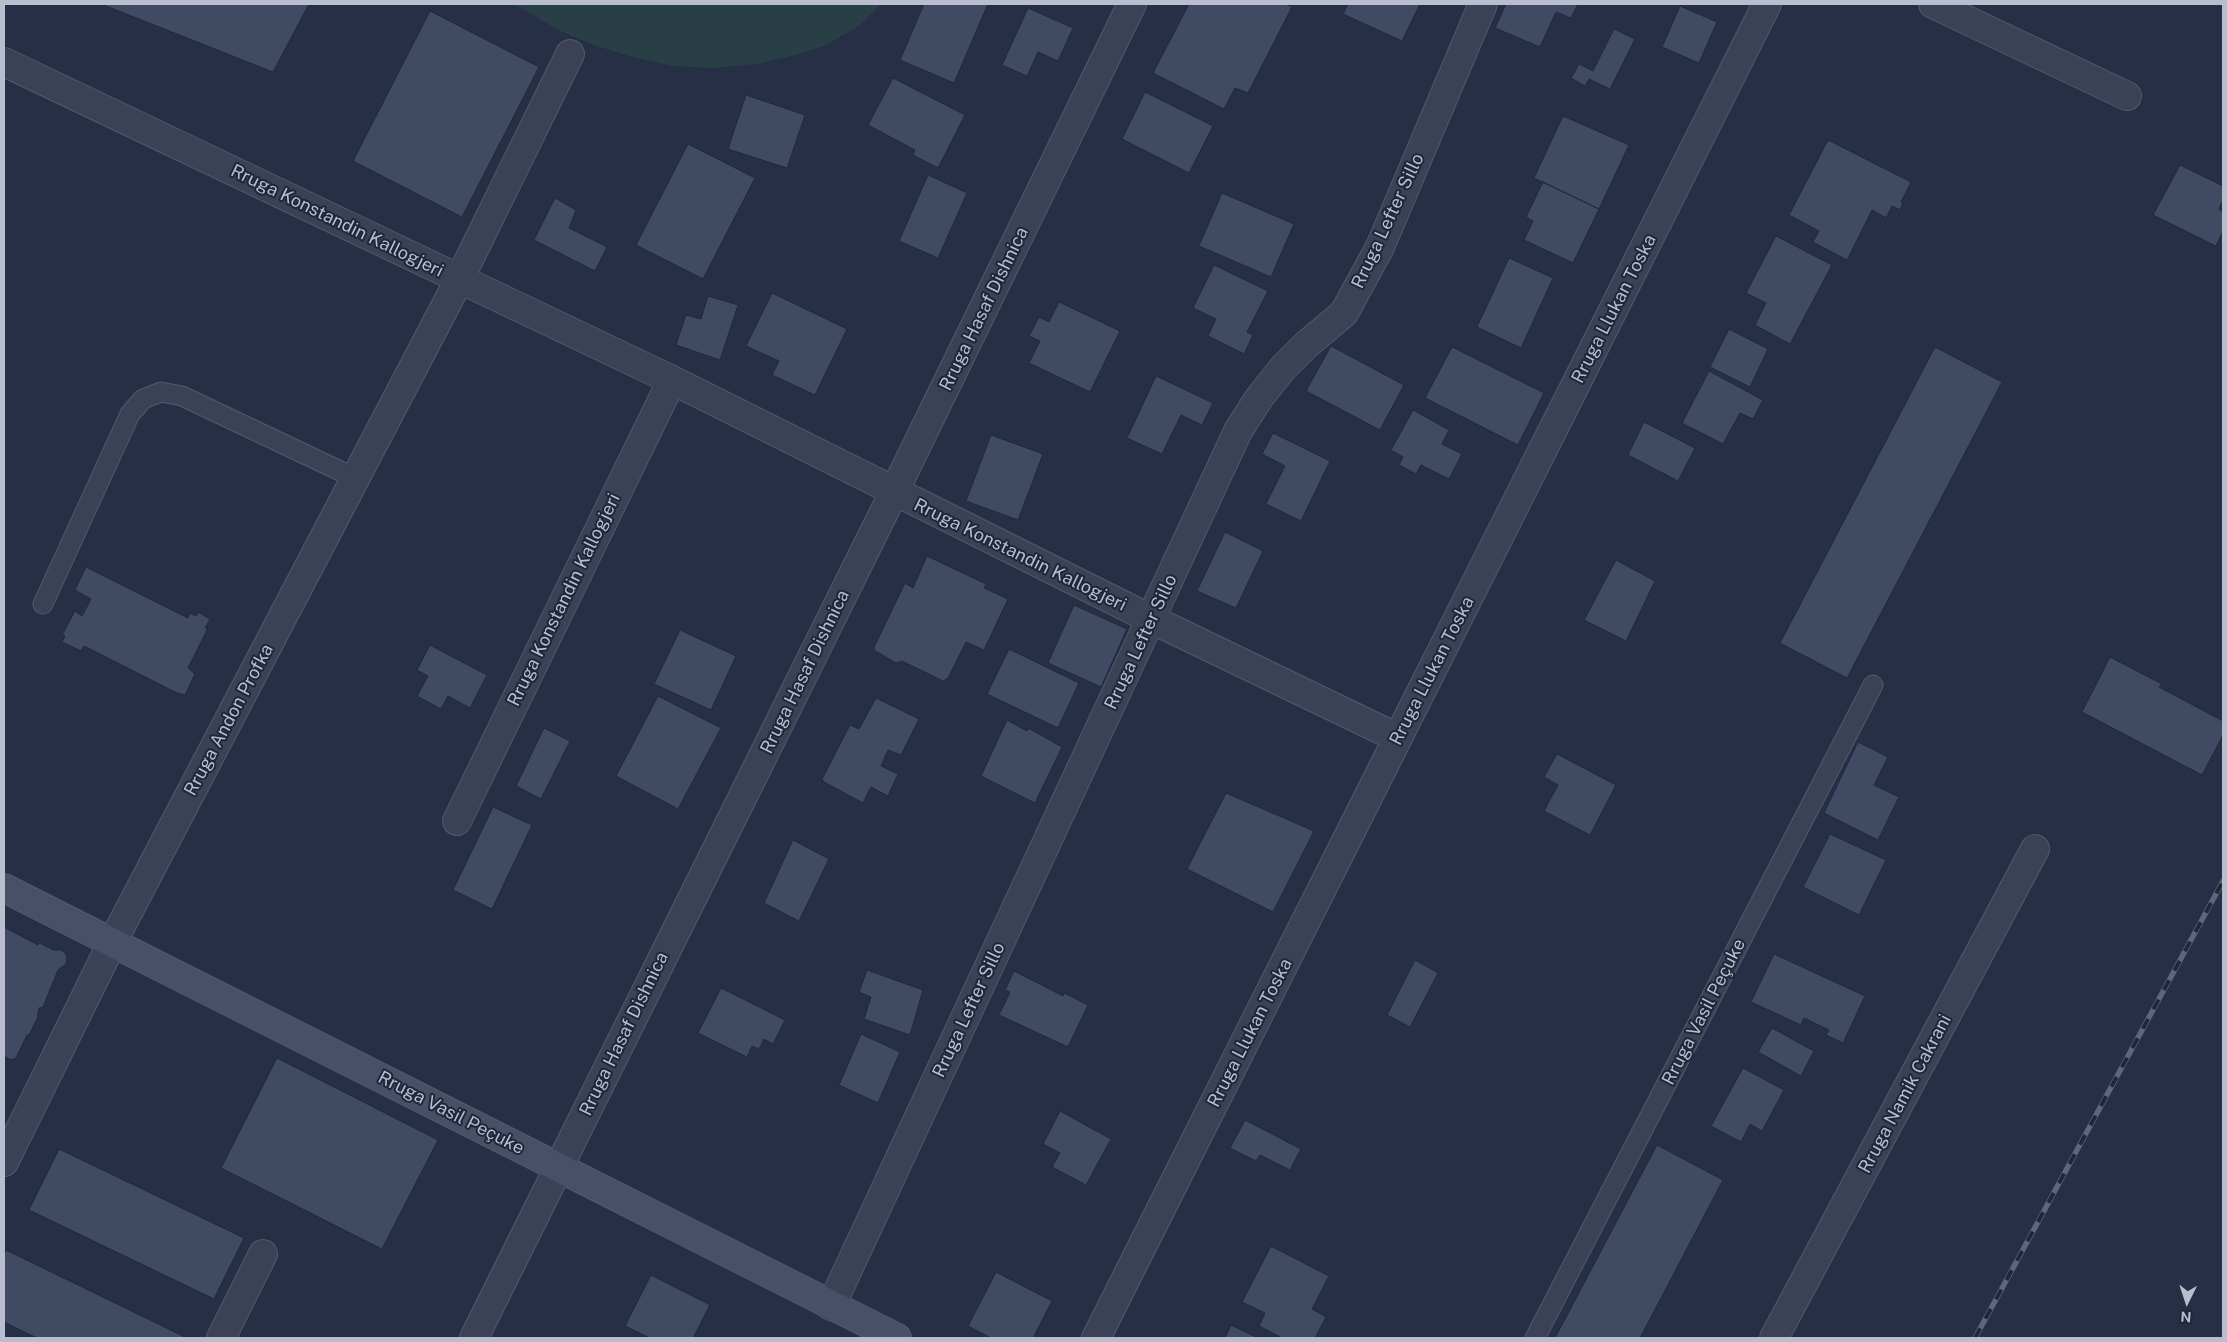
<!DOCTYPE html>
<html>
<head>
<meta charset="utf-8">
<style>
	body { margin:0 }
	#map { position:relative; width:2227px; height:1342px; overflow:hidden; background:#262f46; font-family:"Public Sans",sans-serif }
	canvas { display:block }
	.frame { position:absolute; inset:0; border:5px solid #b8bece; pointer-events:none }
	.north { position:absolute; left:2162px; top:1277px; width:50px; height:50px; -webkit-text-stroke:4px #1f273a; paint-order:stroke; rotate:184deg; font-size:14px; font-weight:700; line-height:20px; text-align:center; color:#b8bece }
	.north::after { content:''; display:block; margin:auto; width:18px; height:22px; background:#b8bece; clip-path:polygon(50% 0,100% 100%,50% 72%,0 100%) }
</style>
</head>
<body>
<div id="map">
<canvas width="2227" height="1342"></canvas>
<div class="frame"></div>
<div class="north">N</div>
</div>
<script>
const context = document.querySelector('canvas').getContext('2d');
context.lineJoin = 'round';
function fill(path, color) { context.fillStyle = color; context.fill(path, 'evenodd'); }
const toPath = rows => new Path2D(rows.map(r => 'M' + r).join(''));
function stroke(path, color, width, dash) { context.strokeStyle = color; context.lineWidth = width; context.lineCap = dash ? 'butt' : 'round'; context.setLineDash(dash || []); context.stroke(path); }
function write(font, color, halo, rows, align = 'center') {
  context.font = font + ' "Public Sans",sans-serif'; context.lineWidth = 4; context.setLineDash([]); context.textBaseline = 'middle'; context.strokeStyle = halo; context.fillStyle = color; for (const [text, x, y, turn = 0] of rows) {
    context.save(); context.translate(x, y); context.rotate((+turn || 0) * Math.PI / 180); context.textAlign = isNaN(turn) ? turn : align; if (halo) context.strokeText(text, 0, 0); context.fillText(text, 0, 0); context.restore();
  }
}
const green = toPath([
	[514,4,881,4,859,26,826,45,796,55,756,64,712,68,673,66,632,57,594,45,558,30]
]);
const building = toPath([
	[101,4,309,4,273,72,101,4],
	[924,4,988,4,954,83,900,60,924,4],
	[1189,4,1286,4,1292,7,1248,93,1235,88,1224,109,1153,73,1189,4],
	[1348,4,1420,4,1402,41,1343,14,1348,4],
	[1506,4,1578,4,1571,18,1556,12,1540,47,1495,28,1506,4],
	[1680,6,1717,22,1699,63,1662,47,1680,6],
	[1028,8,1073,28,1058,61,1038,52,1027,76,1002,65,1028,8],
	[430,11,539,67,462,217,353,161,430,11],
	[1614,29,1635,39,1610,89,1589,79,1585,86,1571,78,1579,64,1593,71,1614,29],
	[893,78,965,115,938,168,913,155,915,150,868,125,893,78],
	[1145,92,1213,126,1189,173,1122,139,1145,92],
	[746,95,805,115,787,168,728,149,746,95],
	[1563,116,1629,145,1599,209,1534,178,1563,116],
	[1828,140,1911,182,1901,202,1903,203,1900,210,1892,206,1886,218,1872,210,1847,260,1813,242,1819,231,1789,215,1828,140],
	[688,144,755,178,703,279,636,245,688,144],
	[2180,165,2223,186,2223,200,2219,209,2223,212,2223,231,2216,246,2153,215,2180,165],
	[928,175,967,193,938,258,899,241,928,175],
	[1543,182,1599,209,1573,263,1524,240,1533,221,1526,217,1543,182],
	[1222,193,1294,224,1271,277,1199,246,1222,193],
	[555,198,576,210,569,228,607,247,595,271,534,240,555,198],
	[1776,236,1832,265,1790,344,1755,325,1766,303,1746,293,1776,236],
	[1509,258,1553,278,1521,348,1477,327,1509,258],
	[1214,265,1268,291,1247,332,1253,335,1244,354,1208,336,1216,319,1193,308,1214,265],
	[772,293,847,329,815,395,772,375,779,361,746,346,772,293],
	[708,296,738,305,720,360,676,345,686,315,701,319,708,296],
	[1059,302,1120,331,1090,392,1029,363,1040,341,1029,336,1039,317,1049,322,1059,302],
	[1729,329,1768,349,1750,387,1710,367,1729,329],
	[1331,346,1404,385,1380,430,1306,391,1331,346],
	[1452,347,1544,393,1518,445,1425,398,1452,347],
	[1935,347,2002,382,1847,678,1780,643,1935,347],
	[1709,371,1763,400,1753,419,1740,413,1723,444,1682,423,1709,371],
	[1156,376,1213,403,1202,425,1181,415,1162,454,1127,438,1156,376],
	[1413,410,1449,430,1442,444,1462,454,1449,479,1421,465,1416,474,1399,465,1403,457,1391,450,1413,410],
	[1644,422,1695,448,1678,481,1628,455,1644,422],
	[1273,433,1330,461,1301,521,1266,504,1285,466,1262,454,1273,433],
	[991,435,1043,454,1018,520,966,501,991,435],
	[1225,532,1263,551,1236,608,1197,591,1225,532],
	[927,556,986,584,984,588,1008,599,984,650,966,642,948,678,943,681,902,661,896,663,874,650,875,645,905,583,913,588,927,556],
	[1616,560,1655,581,1626,641,1584,620,1616,560],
	[86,567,188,618,190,613,196,616,198,612,210,619,205,628,208,628,188,668,195,674,185,695,177,693,84,646,81,651,62,642,65,636,62,635,75,611,82,616,91,599,75,590,86,567],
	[1074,605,1127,629,1101,687,1048,663,1074,605],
	[680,630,736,656,711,710,654,684,680,630],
	[430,645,487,675,470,708,448,696,441,709,417,696,428,676,417,670,430,645],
	[1009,649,1079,683,1058,728,987,694,1009,649],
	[2110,657,2162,684,2159,687,2223,721,2223,735,2202,775,2082,712,2110,657],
	[658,696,721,728,678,809,616,776,658,696],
	[876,698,919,719,901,755,888,750,881,766,898,774,888,796,871,787,863,803,824,782,822,779,850,725,859,729,876,698],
	[1007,720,1027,731,1028,728,1062,747,1035,803,981,776,1007,720],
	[544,728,570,741,541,799,516,786,544,728],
	[1858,742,1888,757,1874,785,1899,797,1878,840,1824,813,1858,742],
	[1557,754,1616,785,1590,835,1544,811,1558,785,1544,777,1557,754],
	[1226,793,1314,831,1273,912,1187,869,1226,793],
	[493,807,532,825,492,909,453,890,493,807],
	[1830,834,1886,860,1859,915,1803,887,1830,834],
	[793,840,829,859,799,921,764,903,793,840],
	[4,927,38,945,40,943,53,950,61,950,66,954,67,959,66,964,58,970,43,1007,39,1008,37,1019,29,1035,27,1035,16,1058,11,1060,4,1056,4,927],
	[1774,954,1865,996,1843,1043,1826,1035,1829,1030,1804,1018,1801,1025,1751,1002,1774,954],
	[1415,960,1438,973,1410,1027,1387,1015,1415,960],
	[867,970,923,990,910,1035,864,1019,871,997,859,992,867,970],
	[1014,971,1063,996,1064,993,1088,1005,1068,1047,999,1015,1010,992,1005,990,1014,971],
	[721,988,785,1020,773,1044,764,1039,759,1049,752,1046,747,1057,698,1033,721,988],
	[1772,1028,1814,1051,1801,1076,1758,1052,1772,1028],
	[861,1034,900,1052,878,1103,839,1085,861,1034],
	[277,1058,438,1140,382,1249,221,1168,277,1058],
	[1743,1068,1784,1090,1762,1131,1750,1124,1741,1142,1711,1126,1743,1068],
	[1060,1111,1111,1139,1086,1185,1052,1167,1060,1153,1043,1144,1060,1111],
	[1245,1120,1301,1149,1290,1170,1260,1155,1256,1161,1230,1148,1245,1120],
	[1657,1145,1723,1180,1640,1338,1555,1338,1657,1145],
	[59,1149,244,1238,214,1299,29,1210,59,1149],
	[1271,1246,1329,1276,1312,1309,1326,1317,1315,1338,1282,1338,1259,1326,1265,1313,1242,1302,1271,1246],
	[6,1250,187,1338,37,1338,4,1322,4,1255,6,1250],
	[996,1272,1052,1301,1033,1338,991,1338,968,1326,996,1272],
	[651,1275,710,1305,693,1338,650,1338,625,1326,651,1275],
	[1231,1325,1258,1338,1225,1338,1231,1325]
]);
const lane = toPath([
	[43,604,130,414,143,399,161,392,182,396,355,478],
	[1535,1338,1873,685]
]);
const street = toPath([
	[1933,4,2127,96],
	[4,62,672,380,1151,619,1398,738],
	[457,821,672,380],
	[4,1162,112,943,459,280,570,54],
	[831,1306,1238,431,1259,398,1283,368,1306,345,1344,313,1380,247,1483,4],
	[221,1338,263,1254],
	[474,1338,894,492,1132,4],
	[1096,1338,1767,4],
	[1774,1338,2035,849]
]);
const secondary = toPath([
	[4,888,897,1338]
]);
const rail = toPath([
	[1975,1338,2223,881]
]);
const streetNames = [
	["Rruga Konstandin Kallogjeri",337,221,26],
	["Rruga Lefter Sillo",1388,221,-65],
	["Rruga Hasaf Dishnica",984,309,-64],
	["Rruga Llukan Toska",1614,309,-63],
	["Rruga Konstandin Kallogjeri",1020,555,26],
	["Rruga Konstandin Kallogjeri",564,600,-64],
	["Rruga Lefter Sillo",1141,642,-65],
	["Rruga Llukan Toska",1432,671,-63],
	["Rruga Hasaf Dishnica",805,672,-64],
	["Rruga Andon Profka",229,720,-62],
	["Rruga Lefter Sillo",969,1010,-65],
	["Rruga Vasil Peçuke",1704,1012,-63],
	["Rruga Llukan Toska",1250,1033,-63],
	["Rruga Hasaf Dishnica",624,1034,-64],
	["Rruga Namik Cakrani",1905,1094,-62],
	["Rruga Vasil Peçuke",451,1113,27]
];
fill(green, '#283f46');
fill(building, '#404a63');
stroke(building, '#21293c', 1);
stroke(lane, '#535a6c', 21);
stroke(street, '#535a6c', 30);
stroke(secondary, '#535a6c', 30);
stroke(lane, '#3b4255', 19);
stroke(street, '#3b4255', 28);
stroke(secondary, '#485068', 28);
stroke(rail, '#5c667c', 5.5);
stroke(rail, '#1f273a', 4, [11]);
write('18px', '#b8bece', '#1f273a', streetNames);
</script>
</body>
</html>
